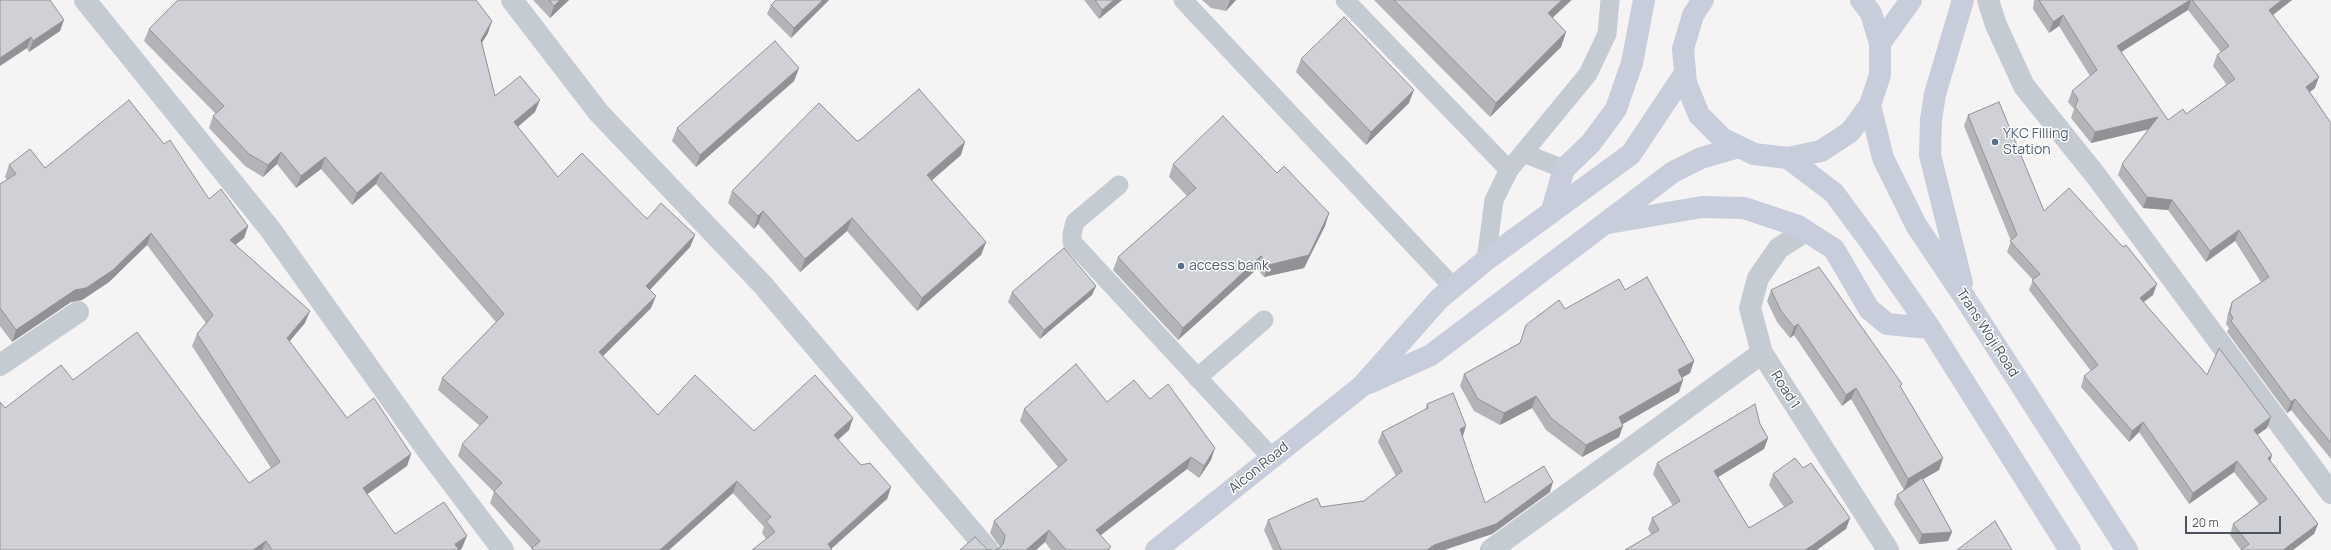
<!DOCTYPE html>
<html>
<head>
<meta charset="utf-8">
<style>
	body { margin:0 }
	#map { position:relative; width:2331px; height:550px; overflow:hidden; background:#f5f3f3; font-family:Manrope,sans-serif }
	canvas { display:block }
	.scale { position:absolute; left:2185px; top:516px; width:96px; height:18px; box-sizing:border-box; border:2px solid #4b535f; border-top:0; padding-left:5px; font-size:12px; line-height:14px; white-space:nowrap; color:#4b535f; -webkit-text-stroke:3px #fff; paint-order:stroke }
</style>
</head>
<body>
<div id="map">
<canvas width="2331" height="550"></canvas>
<div class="scale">20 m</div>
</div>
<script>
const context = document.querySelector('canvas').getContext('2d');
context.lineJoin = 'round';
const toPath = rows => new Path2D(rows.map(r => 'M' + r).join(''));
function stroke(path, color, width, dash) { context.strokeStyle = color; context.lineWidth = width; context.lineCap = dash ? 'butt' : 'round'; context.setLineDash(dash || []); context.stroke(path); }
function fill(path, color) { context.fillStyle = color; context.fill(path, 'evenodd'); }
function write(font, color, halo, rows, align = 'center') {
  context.font = font + ' Manrope,sans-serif'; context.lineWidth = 3; context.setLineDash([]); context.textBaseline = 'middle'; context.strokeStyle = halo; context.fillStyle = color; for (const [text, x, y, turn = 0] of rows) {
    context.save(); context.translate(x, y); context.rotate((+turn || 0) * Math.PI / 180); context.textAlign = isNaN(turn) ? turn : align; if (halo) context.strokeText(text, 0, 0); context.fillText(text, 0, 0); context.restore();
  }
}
const service = toPath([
	[1183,0,1453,287],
	[1345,0,1509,170],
	[1523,153,1564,169],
	[1119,185,1075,222,1072,234,1072,242,1272,458],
	[1486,260,1494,200,1509,170,1588,74,1607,34,1610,0],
	[1197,378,1264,320]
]);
const minor = toPath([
	[85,0,270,229,428,451,503,550],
	[512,0,599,113,762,284,988,550],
	[1988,0,1996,25,2024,86,2097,177,2331,493],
	[1806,231,1779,248,1758,278,1750,308,1762,353,1888,550],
	[0,365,78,312],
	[1491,550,1762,353]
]);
const secondary = toPath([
	[1703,0,1693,15,1683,49,1686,83,1699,115,1723,139,1754,154,1788,158,1821,151,1850,132,1870,105,1880,75,1880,43,1871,13,1861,0],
	[1880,43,1911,0],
	[1870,105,1883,158,1916,225,1965,298,2127,550],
	[1788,158,1834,193,1871,243,1930,328,2070,550],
	[1551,213,1564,169,1591,143,1616,109,1632,63,1644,0],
	[1608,223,1702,207,1744,208,1798,226,1834,249,1869,309,1887,324,1930,328],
	[1962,283,1930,155,1931,120,1935,94,1963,0],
	[1369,383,1431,355,1673,172,1701,158,1739,147],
	[1156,550,1362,386,1439,299,1486,260,1631,154,1685,73]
]);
const wall = toPath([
	[0,0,60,31,29,52],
	[533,0,569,0,550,18],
	[776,0,829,0,791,38,767,14,771,5],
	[1084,0,1122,0,1099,19],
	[1202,0,1236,0,1226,11,1211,8],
	[1374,0,1572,0,1552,18,1566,32,1561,47,1490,117],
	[2034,0,2292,0,2273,15,2315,88,2310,92,2331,123,2331,459,2291,410,2287,413,2227,332,2229,328,2226,324,2228,313,2232,302,2261,282,2235,241,2206,262,2168,210,2143,208,2118,175,2122,164,2149,129,2091,143,2071,118,2074,109,2068,102,2072,91,2090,76,2059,26,2049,33,2033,9],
	[2188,10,2221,52,2217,55,2213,66,2227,85,2186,114,2168,120,2121,52],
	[149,29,488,33,482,43,495,96,535,112,518,127,558,177,647,219,695,235,690,247,650,290,651,308,603,356,658,415,754,431,853,418,849,430,838,440,861,465,891,487,887,499,766,539,762,533,764,527,733,493,669,550,531,550,532,549,490,503,494,492,458,456,462,444,480,426,438,390,442,378,496,322,376,184,352,205,321,169,296,188,277,164,263,177,245,166,209,128,213,116,216,114,144,41],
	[1301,59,1409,103,1366,145,1296,72],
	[799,68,794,81,696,167,672,141,677,128],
	[1968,115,2044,211,2153,295,2143,302,2207,375,2267,428,2257,435,2270,461,2318,524,2314,534,2241,550,2230,535,2233,524,2259,504,2234,472,2189,504,2139,432,2129,442,2081,387,2084,376,2091,371,2029,290,2033,280,2007,252,2011,241,1964,126],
	[857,141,961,155,932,180,986,242,981,255,917,311,847,231,800,272,758,224,754,229,728,203,732,191],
	[164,144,209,199,248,226,244,238,235,245,305,323,289,342,347,418,411,454,407,466,367,494,395,534,462,548,460,550,0,550,5,408,73,380,249,483,271,468,192,346,197,334,206,323,147,245,109,282,82,300,71,302,12,342,0,326,0,184,7,180,5,177,9,165,45,168],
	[1173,164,1277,173,1329,213,1325,226,1304,268,1264,277,1257,269,1178,340,1113,270,1118,257,1187,196,1169,177],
	[1096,286,1092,295,1040,339,1008,302,1012,292],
	[1625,290,1694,361,1690,373,1682,378,1683,380,1679,392,1623,424,1623,426,1619,437,1582,457,1546,430,1532,408,1500,425,1474,411,1460,386,1464,374,1520,343,1565,309],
	[1771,290,1901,388,1943,458,1939,470,1923,479,1952,532,1948,541,1919,544,1894,504,1897,495,1904,490,1851,399,1842,406,1794,335,1790,338,1777,322,1767,301],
	[1150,399,1211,460,1199,478,1187,469,1100,535,1110,550,1051,550,1045,542,1036,550,995,550,1000,547,990,533,994,521,1058,467,1020,421,1024,409],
	[1427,404,1463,436,1462,436,1485,503,1550,492,1492,534,1444,550,1273,550,1264,530,1268,520,1321,507,1364,501,1396,476,1378,442,1382,432,1425,410],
	[1760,424,1768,438,1764,449,1718,477,1749,528,1784,507,1769,485,1773,474,1803,468,1850,518,1846,529,1651,534,1648,529,1652,518,1673,506,1653,474,1657,463]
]);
const shadedWall = toPath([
	[560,0,569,0,550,18,554,6],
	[823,0,829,0,791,38,794,28],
	[1114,0,1122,0,1099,19,1102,10],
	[1230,0,1236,0,1226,11],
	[1562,0,1571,0,1542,28,1548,13],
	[2190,0,2191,0,2188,10,2113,57,2117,46],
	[2282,0,2292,0,2265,21,2269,10],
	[2063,15,2059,26,2049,33,2053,22],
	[64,20,60,31,29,52,33,41],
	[492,21,488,33,476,52,481,40],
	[1566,32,1561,47,1490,117,1496,103],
	[31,37,27,48,0,66,0,58],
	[799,68,794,81,696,167,700,155],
	[2319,77,2315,88,2302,98,2306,87],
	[1414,90,1409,103,1366,145,1371,132],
	[540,100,535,112,509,134,514,122],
	[2158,117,2154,128,2091,143,2095,132],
	[965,142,961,155,923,188,927,175],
	[281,152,277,164,263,177,268,165],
	[325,157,321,169,296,188,301,176],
	[381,172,376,184,352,205,357,193],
	[2147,197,2172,200,2168,210,2143,208],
	[763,211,758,224,754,229,758,216],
	[1329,213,1325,226,1304,268,1264,277,1269,265],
	[852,218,847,231,800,272,805,259],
	[248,226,244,238,226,252,230,240],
	[2239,230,2235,241,2206,262,2210,251],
	[151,233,147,245,109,282,82,300,71,302,12,342,16,330],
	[695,235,690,247,642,298,646,286],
	[986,242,981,255,917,311,922,298],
	[1261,256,1257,269,1178,340,1183,328],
	[2157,284,2153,295,2136,308,2140,298],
	[1096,286,1092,295,1040,339,1044,330],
	[656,296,651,308,595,364,599,352],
	[310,311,305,323,282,350,287,338],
	[1798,324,1794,335,1790,338,1794,327],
	[1694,361,1690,373,1674,382,1678,370],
	[1683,380,1679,392,1614,429,1619,417],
	[1856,388,1851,399,1842,406,1846,395],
	[1536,396,1532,408,1500,425,1504,413],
	[2295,399,2291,410,2287,413,2291,402],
	[2271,417,2267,428,2250,440,2254,430],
	[853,418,849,430,830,447,834,435],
	[2143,422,2139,432,2129,442,2132,431],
	[1466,426,1463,436,1456,439,1460,429],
	[1623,426,1619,437,1582,457,1586,445],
	[1768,438,1764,449,1710,482,1714,471],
	[1215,448,1211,460,1199,478,1204,466],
	[411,454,407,466,359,500,363,488],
	[2272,455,2269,466,2268,458],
	[1191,457,1187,469,1092,542,1096,530],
	[1943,458,1939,470,1904,490,1908,479],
	[2237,461,2234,472,2189,504,2193,493],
	[737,481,733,493,669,550,660,550],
	[1553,482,1550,492,1492,534,1444,550,1427,550,1434,545],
	[891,487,887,499,830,550,828,544],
	[1850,518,1846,529,1817,550,1805,550],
	[2318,524,2314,534,2293,550,2283,550],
	[1049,530,1045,542,1036,550,1026,550],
	[1952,532,1948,541,1919,544,1922,534],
	[467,536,462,548,460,550,453,550,455,544],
	[266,541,262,550,253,550]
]);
const building = toPath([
	[0,0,50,0,64,20,33,41,31,37,0,58,0,0],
	[178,0,476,0,492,21,481,40,495,96,520,76,540,100,514,122,558,177,582,153,647,219,661,203,695,235,646,286,656,296,599,352,658,415,695,375,754,431,815,375,853,418,834,435,861,465,870,463,891,487,828,544,832,550,752,550,775,532,766,521,771,517,737,481,660,550,533,550,532,548,540,541,494,491,502,483,462,444,488,417,442,378,504,314,381,172,357,193,325,157,301,176,281,152,268,165,249,154,213,116,224,106,149,29,178,0],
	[549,0,560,0,554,6,549,0],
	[776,0,823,0,794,28,771,5,776,0],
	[1095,0,1114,0,1102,10,1095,0],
	[1394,0,1562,0,1548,13,1566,32,1496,103,1394,0],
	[2039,0,2190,0,2117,46,2168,120,2183,109,2186,114,2235,79,2217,55,2229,46,2192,0,2282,0,2269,10,2319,77,2306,87,2331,123,2331,443,2295,399,2291,402,2231,321,2233,318,2230,313,2232,302,2269,277,2239,230,2210,251,2172,200,2147,197,2122,164,2158,117,2095,132,2075,107,2078,99,2072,91,2097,70,2063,15,2053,22,2039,0],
	[1344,17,1414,90,1371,132,1301,59,1344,17],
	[775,41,799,68,700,155,677,128,775,41],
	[919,89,965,142,927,175,986,242,922,298,852,218,805,259,763,211,758,216,732,191,819,103,857,141,860,140,919,89],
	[129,100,164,144,170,140,209,199,221,189,248,226,230,240,310,311,287,338,347,418,374,398,411,454,363,488,395,534,444,502,467,536,455,544,459,550,272,550,266,541,253,550,0,550,0,402,5,408,61,365,73,380,137,332,249,483,280,462,197,334,213,315,151,233,113,270,86,288,75,290,16,330,0,308,0,184,16,174,9,165,30,149,45,168,129,100],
	[1999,102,2044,211,2069,188,2123,247,2126,245,2157,284,2140,298,2207,375,2219,348,2271,417,2254,430,2272,455,2268,458,2318,524,2283,550,2241,550,2249,544,2233,524,2267,499,2237,461,2193,493,2143,422,2132,431,2084,376,2098,365,2032,280,2040,274,2010,241,2017,235,1968,115,1999,102],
	[1223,116,1277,173,1284,166,1329,213,1309,255,1269,265,1261,256,1183,328,1118,257,1196,188,1173,164,1223,116],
	[1064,248,1096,286,1044,330,1012,292,1064,248],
	[1819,267,1902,384,1900,386,1943,458,1908,479,1856,388,1846,395,1798,324,1794,327,1781,311,1771,290,1819,267],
	[1647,277,1694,361,1678,370,1683,380,1619,417,1623,426,1586,445,1551,418,1536,396,1504,413,1478,399,1464,374,1520,343,1526,325,1559,300,1565,309,1619,279,1625,290,1647,277],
	[1076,364,1107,402,1134,380,1150,399,1168,384,1215,448,1204,466,1191,457,1096,530,1111,547,1107,550,1066,550,1049,530,1026,550,995,550,1001,547,1004,542,1005,535,994,521,1067,460,1024,409,1076,364],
	[1453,393,1466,426,1460,429,1485,503,1544,466,1553,482,1496,524,1434,545,1427,550,1281,550,1268,520,1317,498,1321,507,1364,501,1402,471,1382,432,1428,408,1427,404,1453,393],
	[1755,404,1760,424,1768,438,1714,471,1749,528,1793,502,1773,474,1795,458,1803,468,1811,463,1850,518,1813,545,1805,550,1625,550,1659,530,1652,518,1680,501,1657,463,1755,404],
	[1922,478,1952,532,1922,534,1897,495,1922,478],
	[1995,521,2012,550,1957,550,1995,521],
	[975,537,988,550,992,550,960,550,975,537]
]);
const markers = [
	[1995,142,4,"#5c6f8a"],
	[1181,266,4,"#5c6f8a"]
];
const serviceNames = [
	["YKC Filling",2003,134],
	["Station",2003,150],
	["access bank",1189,266]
];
const streetNames = [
	["Trans Woji Road",1987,333,57],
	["Road 1",1785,390,58],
	["Alcon Road",1259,468,-39]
];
stroke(service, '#c4cbd3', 19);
stroke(minor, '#c4cbd3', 22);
stroke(secondary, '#c7cdda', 22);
fill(wall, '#b3b4b8');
fill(shadedWall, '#929296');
fill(building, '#d0d1d6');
stroke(building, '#929296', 1);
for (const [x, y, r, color] of markers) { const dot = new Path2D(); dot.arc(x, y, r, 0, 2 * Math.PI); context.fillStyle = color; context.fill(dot); stroke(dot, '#fff', 1.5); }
write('14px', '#4e5e75', '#fff', serviceNames, 'left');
write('14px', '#4b535f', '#fff', streetNames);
</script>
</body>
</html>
